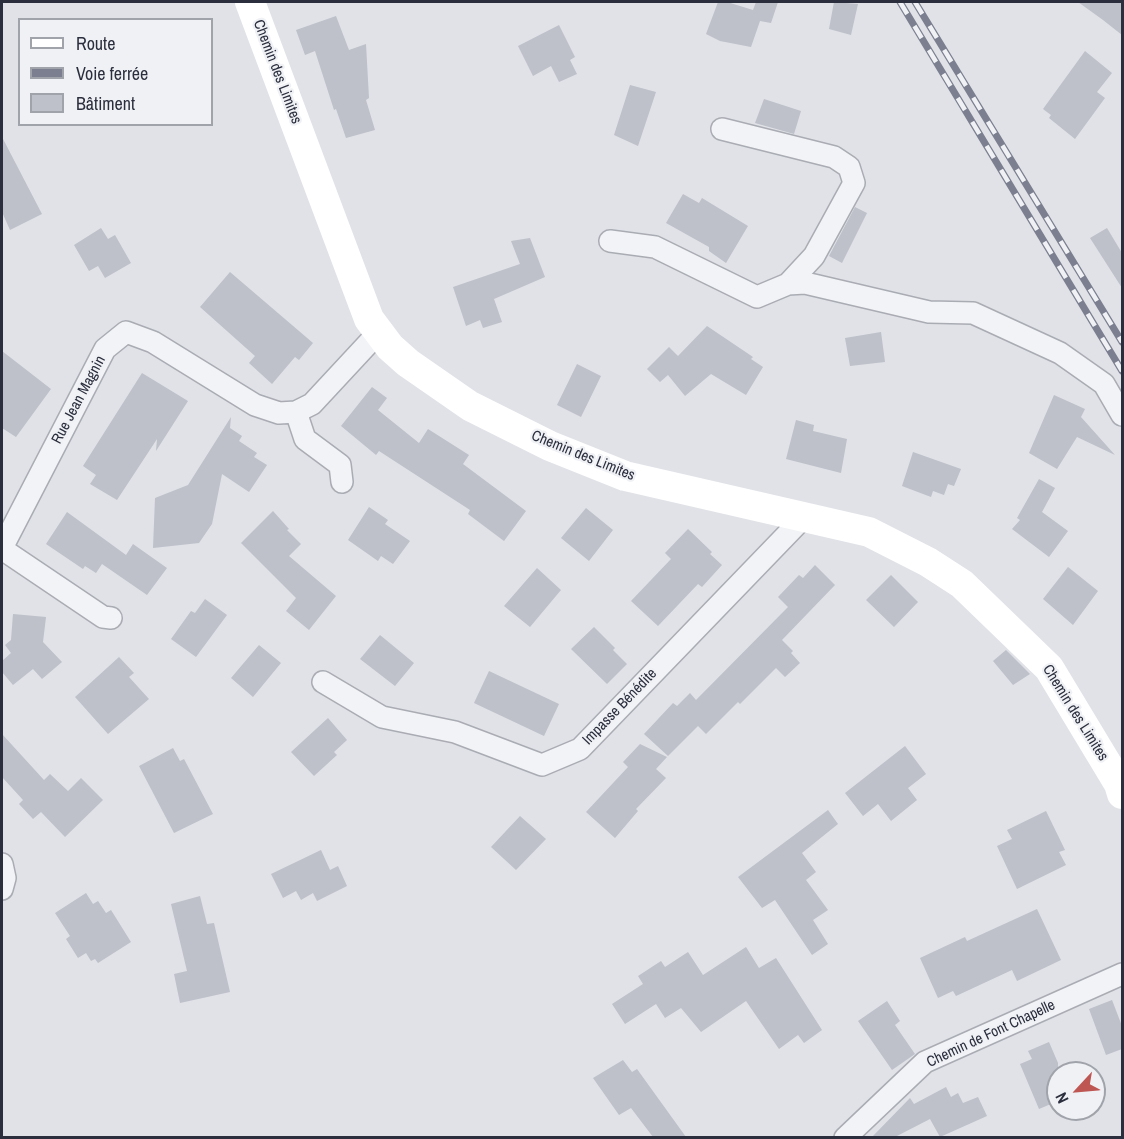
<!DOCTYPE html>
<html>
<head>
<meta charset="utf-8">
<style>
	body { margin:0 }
	#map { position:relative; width:1124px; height:1139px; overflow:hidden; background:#e0e2e7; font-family:"Archivo Narrow",sans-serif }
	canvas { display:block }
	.frame { position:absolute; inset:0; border:3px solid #2b2e3d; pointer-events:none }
	.legend { position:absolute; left:18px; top:18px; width:195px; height:108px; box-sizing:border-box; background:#eff1f5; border:2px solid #a1a3ab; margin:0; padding:8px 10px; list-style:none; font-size:18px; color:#2b2e3d }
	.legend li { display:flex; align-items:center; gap:12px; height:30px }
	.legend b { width:30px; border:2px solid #a1a3ab }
	.north { position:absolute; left:1046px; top:1061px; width:60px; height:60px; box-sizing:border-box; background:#eff1f5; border:2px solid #a1a3ab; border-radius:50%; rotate:244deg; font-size:16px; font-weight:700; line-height:24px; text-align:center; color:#2b2e3d }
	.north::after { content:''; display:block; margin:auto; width:21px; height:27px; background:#be5753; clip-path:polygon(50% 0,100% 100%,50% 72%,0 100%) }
</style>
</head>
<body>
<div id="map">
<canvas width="1124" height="1139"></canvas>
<div class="frame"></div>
<ul class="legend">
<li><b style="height:8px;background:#fff"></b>Route</li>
<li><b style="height:8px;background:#7b7f8f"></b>Voie ferrée</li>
<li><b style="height:16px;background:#bec0ca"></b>Bâtiment</li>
</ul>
<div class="north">N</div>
</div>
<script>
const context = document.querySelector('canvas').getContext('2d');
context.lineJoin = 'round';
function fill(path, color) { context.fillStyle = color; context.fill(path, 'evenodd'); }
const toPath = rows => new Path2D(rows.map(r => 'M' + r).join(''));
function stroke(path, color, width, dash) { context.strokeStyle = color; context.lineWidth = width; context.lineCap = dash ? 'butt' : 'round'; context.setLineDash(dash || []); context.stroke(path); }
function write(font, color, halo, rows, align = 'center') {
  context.font = font + ' "Archivo Narrow",sans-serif'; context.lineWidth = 4.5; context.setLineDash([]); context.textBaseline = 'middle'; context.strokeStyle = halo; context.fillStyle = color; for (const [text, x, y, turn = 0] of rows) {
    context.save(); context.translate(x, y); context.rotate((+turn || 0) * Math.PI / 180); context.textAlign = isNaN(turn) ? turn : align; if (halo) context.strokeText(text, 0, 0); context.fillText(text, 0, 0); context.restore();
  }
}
const building = toPath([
	[718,2,727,2,753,10,756,2,778,2,771,23,760,21,751,47,720,41,706,34],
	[834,2,858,4,851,35,829,29],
	[1078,2,1122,2,1122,35,1103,20],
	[336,16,349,50,366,44,369,98,366,100,375,130,346,138,336,109,334,110,315,51,305,55,296,30],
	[559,25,575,57,570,60,577,74,559,82,551,66,533,76,518,46],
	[1085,51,1112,73,1097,92,1105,98,1075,139,1049,118,1051,115,1043,109],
	[630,85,656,92,638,146,614,135],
	[764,99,801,111,794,134,755,123],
	[2,137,42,214,10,230,2,212],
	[683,194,699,203,702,198,748,226,726,263,709,251,709,247,666,223],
	[855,207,867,213,842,263,829,256],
	[101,228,108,239,115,235,131,263,105,278,98,266,89,271,74,245],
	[1107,228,1122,253,1122,288,1090,238],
	[530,238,545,277,494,299,502,322,483,328,480,320,466,326,453,287,520,264,511,241],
	[230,272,313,343,299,360,295,357,272,384,249,363,255,356,200,307],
	[707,326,753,357,751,359,763,367,746,395,711,374,685,396,668,375,660,382,647,369,669,347,678,356],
	[881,332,885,362,850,366,845,338],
	[2,351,51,389,16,437,2,428],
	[577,364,601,376,581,417,557,405],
	[142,373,188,401,156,451,157,439,117,500,90,484,96,475,83,466],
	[372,387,387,398,378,410,419,443,428,429,469,455,463,464,526,511,504,541,468,514,470,510,379,451,376,455,341,426],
	[1054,395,1085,409,1081,417,1115,455,1077,437,1057,469,1029,453],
	[231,417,230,428,242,436,239,441,257,453,254,457,267,465,249,492,222,474,212,524,199,543,153,548,155,498,188,485],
	[796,420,814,425,813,431,847,439,841,473,786,459],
	[913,452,961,469,954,486,948,484,944,495,933,491,931,497,902,486],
	[1039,479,1055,488,1042,512,1068,531,1049,557,1012,529,1020,520,1017,518],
	[369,507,388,520,385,524,410,541,393,564,381,556,378,561,348,540],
	[586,508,613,530,589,561,561,538],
	[273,511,289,529,287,530,301,544,289,556,336,596,309,630,286,611,296,598,241,543],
	[67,512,126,555,133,544,167,568,147,595,102,564,96,573,85,566,83,569,46,544],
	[688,529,712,552,710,554,722,565,702,587,698,584,658,626,631,601,671,559,665,553],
	[815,565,835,585,782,640,793,651,791,653,800,663,785,677,776,668,740,704,738,702,706,734,698,726,668,756,644,734,673,703,677,706,690,693,696,700,788,607,778,597,799,575,803,578],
	[1068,567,1098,591,1073,625,1043,599],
	[537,568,561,590,530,627,504,606],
	[891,575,918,602,894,627,866,600],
	[205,599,227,615,196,657,171,639,191,611,195,613],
	[13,614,46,617,43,642,62,662,42,679,33,669,13,685,2,672,2,661,11,653,5,645,11,640],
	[594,627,615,648,613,650,627,664,607,684,571,649],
	[380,635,414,663,395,686,360,659],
	[259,645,281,663,253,697,231,678],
	[1006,650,1030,674,1013,685,993,661],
	[119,657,134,673,129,677,149,699,108,734,75,697],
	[489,671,559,704,544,736,474,703],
	[328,718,347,740,334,752,337,755,314,776,291,752],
	[2,734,44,780,50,774,68,791,81,778,103,800,65,837,41,812,33,819,19,804,23,800,2,777],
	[640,744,667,757,656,769,666,778,636,809,638,811,615,838,586,812,628,767,623,762],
	[905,746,926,774,908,788,917,800,891,821,878,804,863,816,845,793],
	[173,748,180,761,184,759,213,814,174,833,139,766],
	[828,810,838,824,802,853,816,872,806,880,828,910,813,920,828,944,812,955,775,900,762,908,738,877],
	[1046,811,1065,850,1059,852,1066,865,1017,889,997,846,1012,839,1007,830],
	[520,816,546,839,516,870,491,847],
	[321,850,330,870,338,866,347,886,317,901,313,893,301,900,296,891,283,898,271,874],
	[86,893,93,904,98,901,106,913,111,910,131,942,98,963,95,959,91,961,86,953,78,958,66,939,70,936,55,913],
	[200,896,207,924,214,923,230,992,180,1003,174,974,187,971,171,904],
	[1037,909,1061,960,1017,981,1012,970,956,996,953,991,938,998,920,958,965,937,967,941],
	[746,947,759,968,776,958,822,1030,804,1043,798,1035,779,1049,746,1001,701,1032,681,1008,665,1018,656,1004,625,1024,612,1004,643,984,638,976,661,961,665,967,688,952,703,975],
	[1112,1000,1122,1026,1122,1049,1106,1055,1089,1009],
	[887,1001,900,1021,895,1025,915,1054,892,1070,858,1021],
	[1049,1042,1058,1063,1058,1101,1039,1109,1020,1064,1032,1059,1028,1051],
	[623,1060,632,1072,637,1069,686,1137,653,1137,631,1108,619,1115,593,1078],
	[946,1087,951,1097,958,1093,963,1103,978,1097,987,1116,940,1137,930,1119,895,1137,872,1137,910,1098,914,1104]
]);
const street = toPath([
	[722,129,834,157,849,167,854,183,814,256,788,284],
	[610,241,655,247,757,297,788,284,805,283,929,312,973,313,1060,353,1104,384,1122,415],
	[296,412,305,439,340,465,342,482],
	[2,548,105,349,126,332,153,342,255,405,279,413,296,412,312,404,378,333],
	[2,549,103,617,111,618],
	[323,682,382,717,455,732,542,765,580,749,804,517],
	[2,864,5,878,2,889],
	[845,1138,925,1062,1122,974]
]);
const secondary = toPath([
	[250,2,369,319,390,347,408,363,470,406,550,446,625,476,869,532,928,562,962,584,1049,668,1119,784,1122,794]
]);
const rail = toPath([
	[900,2,1122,371],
	[915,2,1122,342]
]);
const streetNames = [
	["Chemin des Limites",277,72,69],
	["Rue Jean Magnin",79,400,-62],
	["Chemin des Limites",583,456,22],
	["Impasse Bénédite",620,707,-46],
	["Chemin des Limites",1075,713,58],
	["Chemin de Font Chapelle",991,1034,-25]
];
fill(building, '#bec0ca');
stroke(street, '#aaacb4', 24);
stroke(street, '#f2f3f6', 21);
stroke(secondary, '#fff', 30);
stroke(rail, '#7b7f8f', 7);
stroke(rail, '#eff1f5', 4.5, [14]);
write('15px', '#2b2e3d', '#eff1f5', streetNames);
</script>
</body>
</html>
